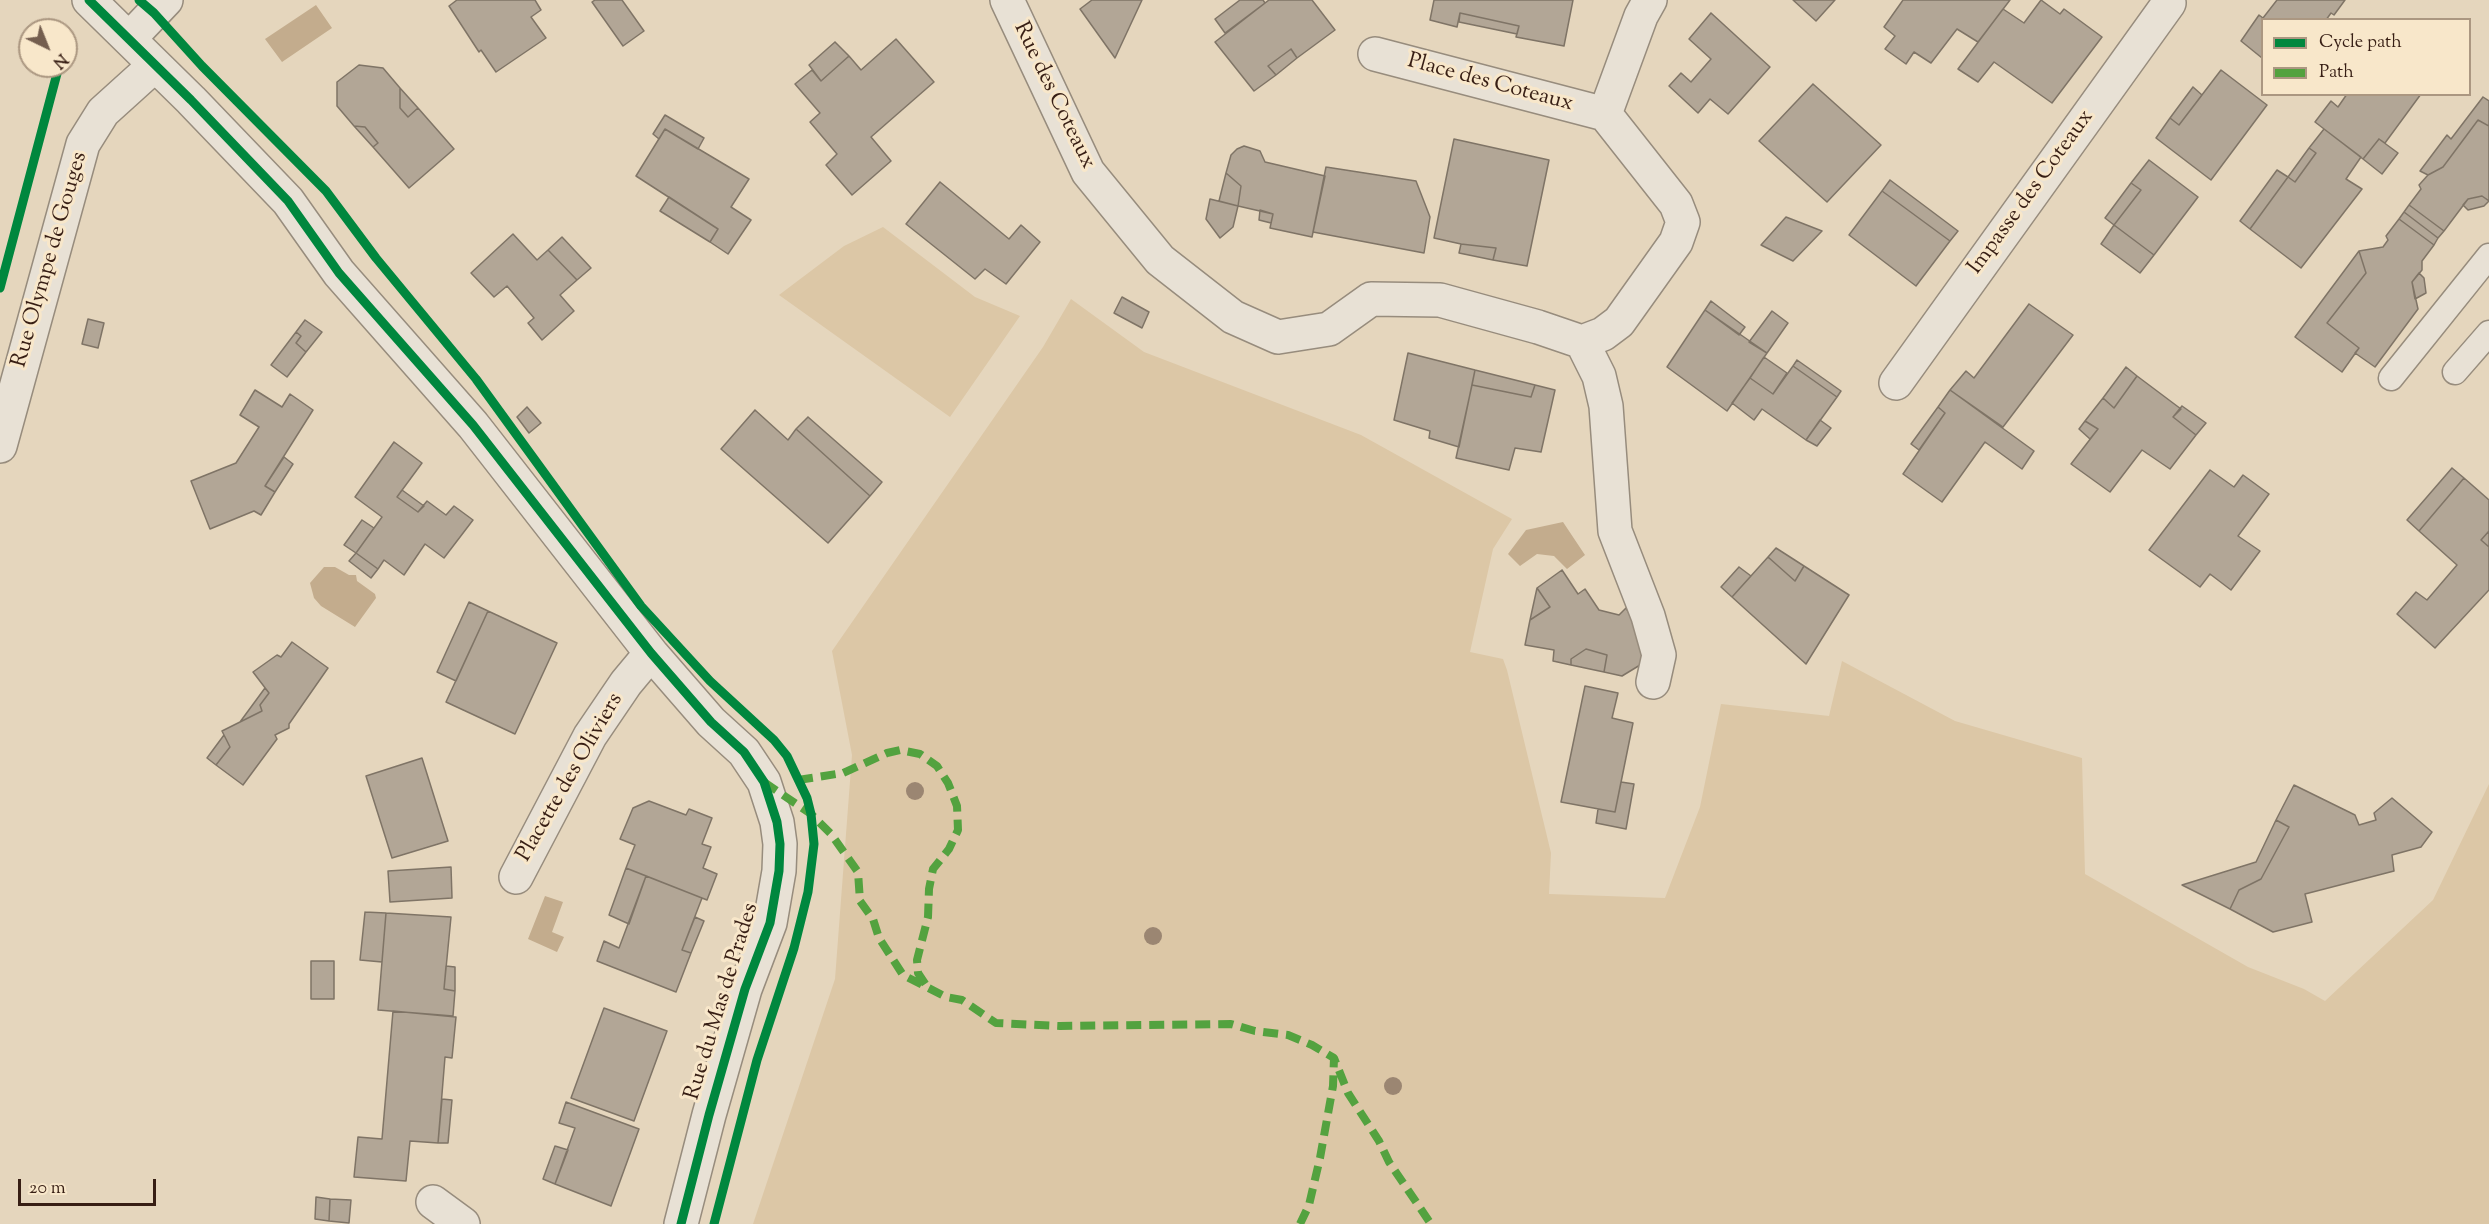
<!DOCTYPE html>
<html>
<head>
<meta charset="utf-8">
<style>
	body { margin:0 }
	#map { position:relative; width:2489px; height:1224px; overflow:hidden; background:#e5d6bd; font-family:"Sorts Mill Goudy",serif }
	canvas { display:block }
	.legend { position:absolute; left:2261px; top:18px; width:210px; height:78px; box-sizing:border-box; background:#f8e7ca; border:2px solid #ab9781; margin:0; padding:8px 10px; list-style:none; font-size:18px; color:#371e14 }
	.legend li { display:flex; align-items:center; gap:12px; height:30px }
	.legend b { width:30px; border:2px solid #ab9781 }
	.north { position:absolute; left:18px; top:18px; width:60px; height:60px; box-sizing:border-box; background:#f8e7ca; border:2px solid #ab9781; border-radius:50%; rotate:137deg; font-size:16px; font-weight:700; line-height:24px; text-align:center; color:#371e14 }
	.north::after { content:''; display:block; margin:auto; width:21px; height:27px; background:#745e4f; clip-path:polygon(50% 0,100% 100%,50% 72%,0 100%) }
	.scale { position:absolute; left:18px; top:1179px; width:138px; height:27px; box-sizing:border-box; border:3px solid #371e14; border-top:0; padding-left:8px; font-size:18px; line-height:21px; white-space:nowrap; color:#371e14; -webkit-text-stroke:4px #f8e7ca; paint-order:stroke }
</style>
</head>
<body>
<div id="map">
<canvas width="2489" height="1224"></canvas>
<ul class="legend">
<li><b style="height:8px;background:#00873e"></b>Cycle path</li>
<li><b style="height:8px;background:#53a23f"></b>Path</li>
</ul>
<div class="north">N</div>
<div class="scale">20 m</div>
</div>
<script>
const context = document.querySelector('canvas').getContext('2d');
context.lineJoin = 'round';
function fill(path, color) { context.fillStyle = color; context.fill(path, 'evenodd'); }
const toPath = rows => new Path2D(rows.map(r => 'M' + r).join(''));
function stroke(path, color, width, dash) { context.strokeStyle = color; context.lineWidth = width; context.lineCap = dash ? 'butt' : 'round'; context.setLineDash(dash || []); context.stroke(path); }
function write(font, color, halo, rows, align = 'center') {
  context.font = font + ' "Sorts Mill Goudy",serif'; context.lineWidth = 6; context.setLineDash([]); context.textBaseline = 'middle'; context.strokeStyle = halo; context.fillStyle = color; for (const [text, x, y, turn = 0] of rows) {
    context.save(); context.translate(x, y); context.rotate((+turn || 0) * Math.PI / 180); context.textAlign = isNaN(turn) ? turn : align; if (halo) context.strokeText(text, 0, 0); context.fillText(text, 0, 0); context.restore();
  }
}
const green = toPath([
	[883,227,975,297,1020,316,950,417,779,295,844,246],
	[1071,299,1144,352,1361,435,1512,519,1493,549,1470,652,1503,659,1507,670,1551,853,1549,894,1665,898,1700,807,1721,704,1829,716,1842,661,1955,721,2082,758,2085,874,2248,967,2304,989,2325,1001,2433,900,2489,784,2489,1224,753,1224,835,979,852,755,832,651,1043,347]
]);
const water = toPath([
	[316,5,332,28,282,62,265,39],
	[1563,522,1585,555,1567,569,1554,556,1537,554,1520,566,1508,554,1526,530],
	[324,567,335,567,349,575,356,575,357,581,375,594,376,598,355,627,321,606,314,598,310,583],
	[545,896,563,902,552,932,564,937,557,952,528,939]
]);
const building = toPath([
	[457,0,535,0,541,10,531,17,546,38,496,72,481,50,479,52,449,6,457,0],
	[595,0,622,0,644,31,623,46,592,2,595,0],
	[1092,0,1142,0,1115,58,1080,9,1092,0],
	[1240,0,1263,0,1265,3,1225,33,1215,19,1240,0],
	[1269,0,1312,0,1335,30,1297,58,1291,49,1268,66,1276,75,1254,91,1215,42,1269,0],
	[1434,0,1573,0,1564,46,1516,37,1519,26,1460,13,1457,27,1430,20,1434,0],
	[1793,0,1835,0,1816,21,1793,0],
	[1903,0,2010,0,1978,42,1957,29,1931,63,1914,52,1906,64,1885,49,1895,36,1884,27,1903,0],
	[2041,0,2060,14,2064,9,2102,37,2052,103,1994,62,1978,82,1958,69,2003,9,2024,23,2041,0],
	[2277,0,2345,0,2334,15,2331,13,2326,20,2262,20,2262,58,2241,41,2259,15,2263,18,2277,0],
	[1460,13,1519,26,1517,34,1459,22,1460,13],
	[1711,13,1770,67,1728,114,1710,99,1698,113,1669,86,1681,73,1691,82,1711,59,1689,39,1711,13],
	[896,39,934,82,871,137,891,161,852,195,826,165,837,154,810,122,820,113,795,84,812,70,821,81,849,56,861,70,896,39],
	[835,42,849,56,821,81,809,65,835,42],
	[1291,49,1297,58,1276,75,1268,66,1291,49],
	[359,65,383,68,400,88,400,108,408,117,418,108,454,149,409,188,373,147,378,143,365,127,354,126,337,106,337,82,359,65],
	[2221,70,2267,105,2211,180,2156,138,2170,118,2179,125,2221,70],
	[1813,84,1881,145,1827,202,1759,141,1813,84],
	[2193,87,2202,95,2179,125,2170,118,2193,87],
	[400,88,418,108,408,117,400,108,400,88],
	[2347,94,2421,94,2385,143,2379,139,2363,159,2315,122,2331,101,2338,107,2347,94],
	[2483,97,2489,101,2489,126,2478,120,2443,167,2428,175,2420,171,2447,135,2451,139,2483,97],
	[665,115,704,138,698,149,665,129,659,139,653,134,665,115],
	[2478,120,2489,126,2489,201,2482,196,2468,199,2444,231,2409,205,2421,189,2419,185,2428,175,2443,167,2478,120],
	[354,126,365,127,378,143,373,147,354,126],
	[665,129,749,179,731,207,751,220,728,254,710,242,718,229,636,176,665,129],
	[2324,129,2361,157,2346,179,2362,189,2301,268,2250,229,2288,177,2295,182,2316,153,2309,148,2324,129],
	[1454,139,1549,160,1527,266,1493,260,1496,248,1461,244,1434,238,1454,139],
	[2379,139,2398,153,2382,174,2363,159,2379,139],
	[1244,146,1260,151,1265,162,1325,176,1312,237,1270,228,1273,214,1238,206,1241,186,1226,173,1231,155,1237,149,1244,146],
	[2309,148,2316,153,2295,182,2288,177,2309,148],
	[2149,160,2198,197,2154,255,2114,225,2141,190,2131,183,2149,160],
	[1326,167,1416,181,1430,217,1424,253,1313,232,1326,167],
	[2277,170,2288,177,2250,229,2240,221,2277,170],
	[1226,173,1241,186,1238,206,1219,201,1226,173],
	[1890,180,1958,231,1950,241,1882,191,1890,180],
	[940,182,1009,239,1021,225,1040,242,1006,284,985,269,975,279,906,224,940,182],
	[2131,183,2141,190,2114,225,2105,218,2131,183],
	[1882,191,1950,241,1916,286,1849,235,1882,191],
	[2482,196,2489,201,2484,206,2468,210,2463,205,2468,199,2482,196],
	[669,197,718,229,710,242,660,211,669,197],
	[1210,199,1238,206,1233,227,1220,238,1206,219,1210,199],
	[2409,205,2444,231,2438,238,2404,212,2409,205],
	[1260,210,1273,214,1271,223,1259,220,1260,210],
	[2404,212,2438,238,2434,245,2399,219,2404,212],
	[1786,217,1822,231,1793,261,1761,245,1786,217],
	[2399,219,2434,245,2422,261,2422,270,2412,282,2418,309,2375,367,2355,353,2359,348,2327,323,2366,273,2359,251,2383,247,2388,240,2386,236,2399,219],
	[2114,225,2154,255,2140,273,2101,244,2114,225],
	[513,234,537,260,548,250,577,280,560,295,574,311,542,340,528,323,534,318,507,286,494,297,471,273,513,234],
	[562,237,591,268,577,280,548,250,562,237],
	[1461,244,1496,248,1493,260,1459,253,1461,244],
	[2359,251,2366,273,2327,323,2359,348,2342,372,2295,337,2359,251],
	[2419,273,2424,278,2426,293,2415,299,2412,282,2419,273],
	[1122,297,1149,312,1142,328,1114,313,1122,297],
	[1711,301,1745,327,1739,335,1705,310,1711,301],
	[2029,304,2073,335,2003,427,1950,390,1966,371,1974,378,2029,304],
	[1705,310,1767,353,1727,411,1667,367,1705,310],
	[1772,311,1788,323,1767,353,1749,342,1772,311],
	[88,319,104,323,98,348,82,344,88,319],
	[305,320,322,332,306,352,296,343,301,336,296,332,305,320],
	[296,332,301,336,296,343,306,352,287,377,271,365,296,332],
	[1408,353,1475,370,1459,447,1429,438,1430,431,1394,420,1408,353],
	[1764,357,1787,373,1773,394,1750,378,1764,357],
	[1797,360,1841,391,1837,397,1793,366,1797,360],
	[1793,366,1837,397,1806,440,1762,409,1754,420,1732,403,1750,378,1773,394,1793,366],
	[2126,367,2137,376,2114,408,2103,398,2126,367],
	[1475,370,1535,385,1531,397,1472,385,1475,370],
	[2137,376,2181,409,2173,417,2196,435,2170,469,2142,450,2110,492,2071,464,2098,429,2085,421,2103,398,2114,408,2137,376],
	[1472,385,1531,397,1535,385,1555,390,1541,452,1515,448,1509,470,1456,458,1472,385],
	[255,390,282,407,290,394,313,410,265,486,275,492,261,515,254,511,210,529,191,481,236,463,259,427,240,415,255,390],
	[1950,390,2034,451,2022,469,1985,442,1942,502,1903,474,1945,413,1938,407,1950,390],
	[2182,406,2206,423,2196,435,2173,417,2182,406],
	[527,407,541,423,529,433,517,417,527,407],
	[1938,407,1945,413,1919,450,1911,444,1938,407],
	[755,410,788,440,796,429,870,496,828,543,721,449,755,410],
	[808,417,882,482,870,496,796,429,808,417],
	[1820,420,1831,428,1817,446,1806,440,1820,420],
	[2085,421,2098,429,2090,439,2079,429,2085,421],
	[394,442,422,463,397,497,418,512,427,501,446,515,454,506,473,520,444,558,425,544,404,575,384,560,378,569,356,553,382,517,355,497,394,442],
	[284,457,293,464,275,492,265,486,284,457],
	[2452,468,2464,478,2419,531,2407,520,2452,468],
	[2210,470,2234,487,2243,475,2269,494,2238,536,2260,551,2231,590,2210,574,2200,587,2149,550,2210,470],
	[2464,478,2489,500,2489,531,2481,540,2489,547,2489,590,2435,648,2397,614,2416,592,2427,600,2457,565,2419,531,2464,478],
	[402,490,424,506,418,512,397,497,402,490],
	[362,520,374,528,356,553,344,545,362,520],
	[2489,531,2489,547,2481,540,2489,531],
	[1776,548,1804,566,1795,581,1768,557,1776,548],
	[356,553,378,569,371,578,349,561,356,553],
	[1768,557,1795,581,1804,566,1849,595,1806,664,1732,597,1768,557],
	[1739,567,1751,576,1732,597,1721,587,1739,567],
	[1562,570,1578,594,1585,589,1599,610,1619,615,1626,608,1646,641,1645,662,1622,676,1604,672,1607,655,1586,649,1571,659,1571,665,1553,661,1554,650,1525,645,1530,620,1550,607,1537,588,1562,570],
	[1537,588,1550,607,1530,620,1537,588],
	[469,602,488,611,456,681,437,672,469,602],
	[488,611,557,643,515,734,446,702,488,611],
	[292,642,328,668,289,724,289,728,275,735,277,739,243,785,216,765,230,747,222,731,262,711,260,705,269,693,253,672,277,655,281,657,292,642],
	[1586,649,1607,655,1604,672,1571,665,1571,659,1586,649],
	[1585,686,1618,693,1612,718,1633,723,1615,812,1561,802,1585,686],
	[265,688,269,693,260,705,262,711,240,722,265,688],
	[224,735,230,747,216,765,207,758,224,735],
	[422,758,448,841,392,858,366,776,422,758],
	[1621,782,1634,784,1626,829,1596,823,1598,809,1615,812,1621,782],
	[2294,785,2355,815,2359,825,2376,820,2374,813,2392,798,2432,832,2421,847,2392,855,2394,871,2305,894,2312,922,2273,932,2230,909,2239,890,2261,879,2289,827,2276,820,2294,785],
	[649,801,686,815,689,809,712,818,702,844,711,847,703,868,717,874,707,900,626,868,635,845,620,839,633,808,649,801],
	[2276,820,2289,827,2261,879,2239,890,2230,909,2182,885,2256,862,2276,820],
	[451,867,452,898,390,902,388,871,451,867],
	[626,868,646,876,629,924,609,915,626,868],
	[646,876,702,898,682,950,691,953,676,992,597,961,604,941,619,948,646,876],
	[365,912,386,913,382,962,360,960,365,912],
	[386,913,451,917,444,989,455,991,453,1016,378,1010,386,913],
	[695,917,704,921,691,953,682,950,695,917],
	[311,961,334,961,334,999,311,999,311,961],
	[446,966,455,967,455,991,444,989,446,966],
	[604,1008,667,1031,634,1121,571,1098,604,1008],
	[393,1011,456,1017,452,1058,445,1057,438,1143,410,1141,406,1181,354,1177,358,1137,382,1139,393,1011],
	[442,1099,452,1100,448,1143,438,1143,442,1099],
	[566,1102,639,1129,611,1206,555,1184,575,1128,559,1123,566,1102],
	[555,1146,568,1150,555,1184,543,1179,555,1146],
	[316,1197,330,1199,329,1221,315,1219,316,1197],
	[330,1199,351,1200,349,1223,329,1221,330,1199]
]);
const lane = toPath([
	[2455,372,2489,333],
	[2391,378,2489,256]
]);
const street = toPath([
	[89,0,191,100,288,201,339,273,473,425,651,653,711,722,744,752,764,782,777,822,780,844,779,871,770,923,745,989,709,1115,681,1224],
	[1007,0,1088,172,1160,260,1233,317,1278,337,1329,329,1371,299,1440,300,1538,327,1582,342,1603,334,1619,322,1676,242,1683,222,1676,204,1605,114,1641,16,1650,0],
	[129,39,166,0],
	[1375,54,1605,114],
	[1582,342,1599,376,1606,406,1615,531,1648,616,1659,655,1653,682],
	[1896,383,2169,3],
	[0,446,83,144,103,112,155,65],
	[516,877,590,736,626,683,651,653],
	[433,1202,463,1224]
]);
const quiet = toPath([
	[798,780,843,773,887,753,900,750,920,754,937,766,948,783,957,806,958,830,949,849,933,869,929,889,928,917,917,960,918,973,926,985],
	[764,782,811,814,831,834,858,872,860,901,873,919,879,938,903,975,946,997,962,1000,996,1023,1060,1026,1231,1024,1255,1031,1288,1035,1312,1045,1334,1058],
	[1300,1224,1309,1205,1320,1158,1333,1086,1334,1058,1348,1093,1379,1141,1389,1162,1431,1224]
]);
const cycleway = toPath([
	[89,0,191,100,288,201,339,273,473,425,651,653,711,722,744,752,764,782,777,822,780,844,779,871,770,923,745,989,709,1115,681,1224],
	[139,0,154,13,202,66,326,191,376,258,476,379,641,606,710,681,774,740,787,756,807,798,811,814,814,844,808,892,794,948,757,1060,714,1224],
	[0,288,59,66]
]);
const trees = [
	[915,791],
	[1153,936],
	[1393,1086]
];
const streetNames = [
	["Place des Coteaux",1490,84,15],
	["Rue des Coteaux",1053,96,64],
	["Impasse des Coteaux",2032,193,-54],
	["Rue Olympe de Gouges",51,260,-74],
	["Placette des Oliviers",571,778,-60],
	["Rue du Mas de Prades",723,1002,-73]
];
fill(green, '#dcc7a6');
fill(water, '#c3ac8d');
fill(building, '#b2a696');
stroke(building, '#7f7466', 1.5);
stroke(lane, '#978c7d', 27);
stroke(street, '#978c7d', 36);
stroke(lane, '#e8e1d5', 24);
stroke(street, '#e8e1d5', 33);
stroke(quiet, '#53a23f', 8, [15, 8]);
stroke(cycleway, '#00873e', 9);
context.fillStyle = '#9b8672';
for (const [x, y] of trees) { context.beginPath(); context.arc(x, y, 9, 0, 2 * Math.PI); context.fill(); }
write('22px', '#371e14', '#f8e7ca', streetNames);
</script>
</body>
</html>
